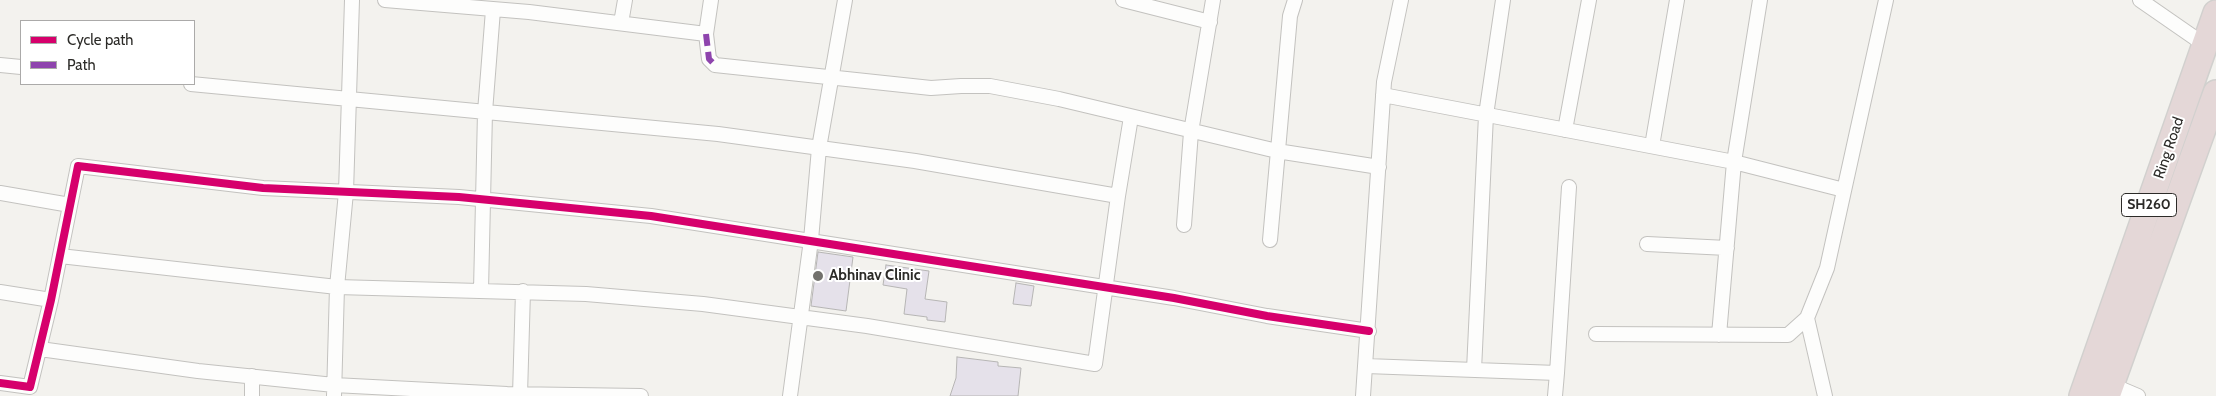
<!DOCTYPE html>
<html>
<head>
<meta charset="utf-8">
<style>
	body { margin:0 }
	#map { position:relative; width:2216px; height:396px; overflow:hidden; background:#f3f2ee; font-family:Cabin,sans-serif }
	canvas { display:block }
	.legend { position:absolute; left:20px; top:20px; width:175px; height:65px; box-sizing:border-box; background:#fff; border:1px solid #abaaa9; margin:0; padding:6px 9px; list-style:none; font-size:15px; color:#2c2b28 }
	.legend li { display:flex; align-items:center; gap:10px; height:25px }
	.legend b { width:25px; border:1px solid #abaaa9 }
</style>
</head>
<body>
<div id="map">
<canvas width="2216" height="396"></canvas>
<ul class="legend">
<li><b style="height:6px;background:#d6006c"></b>Cycle path</li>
<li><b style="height:6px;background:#8e44ad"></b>Path</li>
</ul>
</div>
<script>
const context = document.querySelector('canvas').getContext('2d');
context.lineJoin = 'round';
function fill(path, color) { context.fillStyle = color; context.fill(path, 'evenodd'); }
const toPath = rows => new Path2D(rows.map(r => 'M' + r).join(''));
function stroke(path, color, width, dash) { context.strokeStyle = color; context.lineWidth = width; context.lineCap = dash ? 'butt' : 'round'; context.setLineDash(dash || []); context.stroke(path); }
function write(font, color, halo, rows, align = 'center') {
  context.font = font + ' Cabin,sans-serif'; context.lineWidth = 4; context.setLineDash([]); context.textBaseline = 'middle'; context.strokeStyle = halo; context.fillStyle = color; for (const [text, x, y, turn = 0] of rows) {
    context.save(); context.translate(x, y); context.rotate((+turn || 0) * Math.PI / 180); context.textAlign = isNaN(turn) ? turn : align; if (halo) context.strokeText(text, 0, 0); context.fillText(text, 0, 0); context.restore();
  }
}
const building = toPath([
	[818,252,853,257,846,311,811,306,818,252],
	[886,265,929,271,925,299,947,302,945,322,927,320,927,317,904,314,907,289,883,285,886,265],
	[1016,283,1034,286,1031,306,1013,304,1016,283],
	[957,357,998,362,998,366,1021,368,1018,396,950,396,956,378,957,357]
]);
const street = toPath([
	[385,0,529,12,706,34,711,0],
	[1123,0,1210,22],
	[2140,0,2205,45],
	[621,23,625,0],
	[706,34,709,59,715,65,931,88,961,86,990,86,1059,99,1277,151,1379,167],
	[0,65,21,67],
	[191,84,718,134,915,161,1118,196],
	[1383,95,1734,162,1760,0],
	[1565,130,1589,0],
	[1652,146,1677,0],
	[0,193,70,205],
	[1184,225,1191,132,1213,0],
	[1270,240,1290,16,1295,0],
	[1647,244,1727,248],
	[60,256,337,287,586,294,703,304,867,326,1095,364,1118,196,1131,117],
	[481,290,485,112,493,10],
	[0,292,51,300],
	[1807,318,1825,396],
	[1596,334,1788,335,1807,318,1827,268,1886,0],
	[1719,335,1734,162,1844,190],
	[40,349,198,371,334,385,507,394,641,396],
	[1366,366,1557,373,1555,396],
	[1474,370,1486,115,1503,0],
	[1557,373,1569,187],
	[252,376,252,396],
	[0,383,30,387,51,300,78,166,263,188,459,197,651,216,1174,298,1267,316,1369,331],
	[2112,385,2138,396],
	[520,395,523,291],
	[334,396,337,287,346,192,352,0],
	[790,396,811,240,819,148,845,0],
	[1363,396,1384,82,1401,0]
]);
const highway = toPath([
	[2082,396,2216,13],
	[2107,396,2216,93]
]);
const quiet = toPath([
	[706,34,709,59,715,65]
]);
const cycleway = toPath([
	[0,383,30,387,51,300,78,166,263,188,459,197,651,216,1174,298,1267,316,1369,331]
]);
const markers = [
	[818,276,6,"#72716d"]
];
const shields = [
	[2149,205,55]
];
const shieldNames = [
	["SH260",2149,205]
];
const streetNames = [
	["Ring Road",2169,148,-71]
];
const poiNames = [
	["Abhinav Clinic",829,276]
];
fill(building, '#e5e1ea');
stroke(building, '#b6b5b4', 1);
stroke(street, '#c3c2bf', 16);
stroke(highway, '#d1d0ce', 28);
stroke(street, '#fdfdfc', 14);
stroke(highway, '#e4d7d7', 25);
stroke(quiet, '#8e44ad', 6, [12, 6]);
stroke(cycleway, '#d6006c', 8);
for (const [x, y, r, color] of markers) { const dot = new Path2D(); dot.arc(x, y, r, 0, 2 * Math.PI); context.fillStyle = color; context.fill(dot); stroke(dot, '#fff', 2); }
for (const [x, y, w] of shields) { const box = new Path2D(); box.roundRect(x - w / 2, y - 11.5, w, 23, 4); context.fillStyle = '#fff'; context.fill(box); stroke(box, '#2c2b28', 1); }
write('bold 14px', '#2c2b28', null, shieldNames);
write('15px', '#2c2b28', '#fff', streetNames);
write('bold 15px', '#2c2b28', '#fff', poiNames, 'left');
</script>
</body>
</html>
